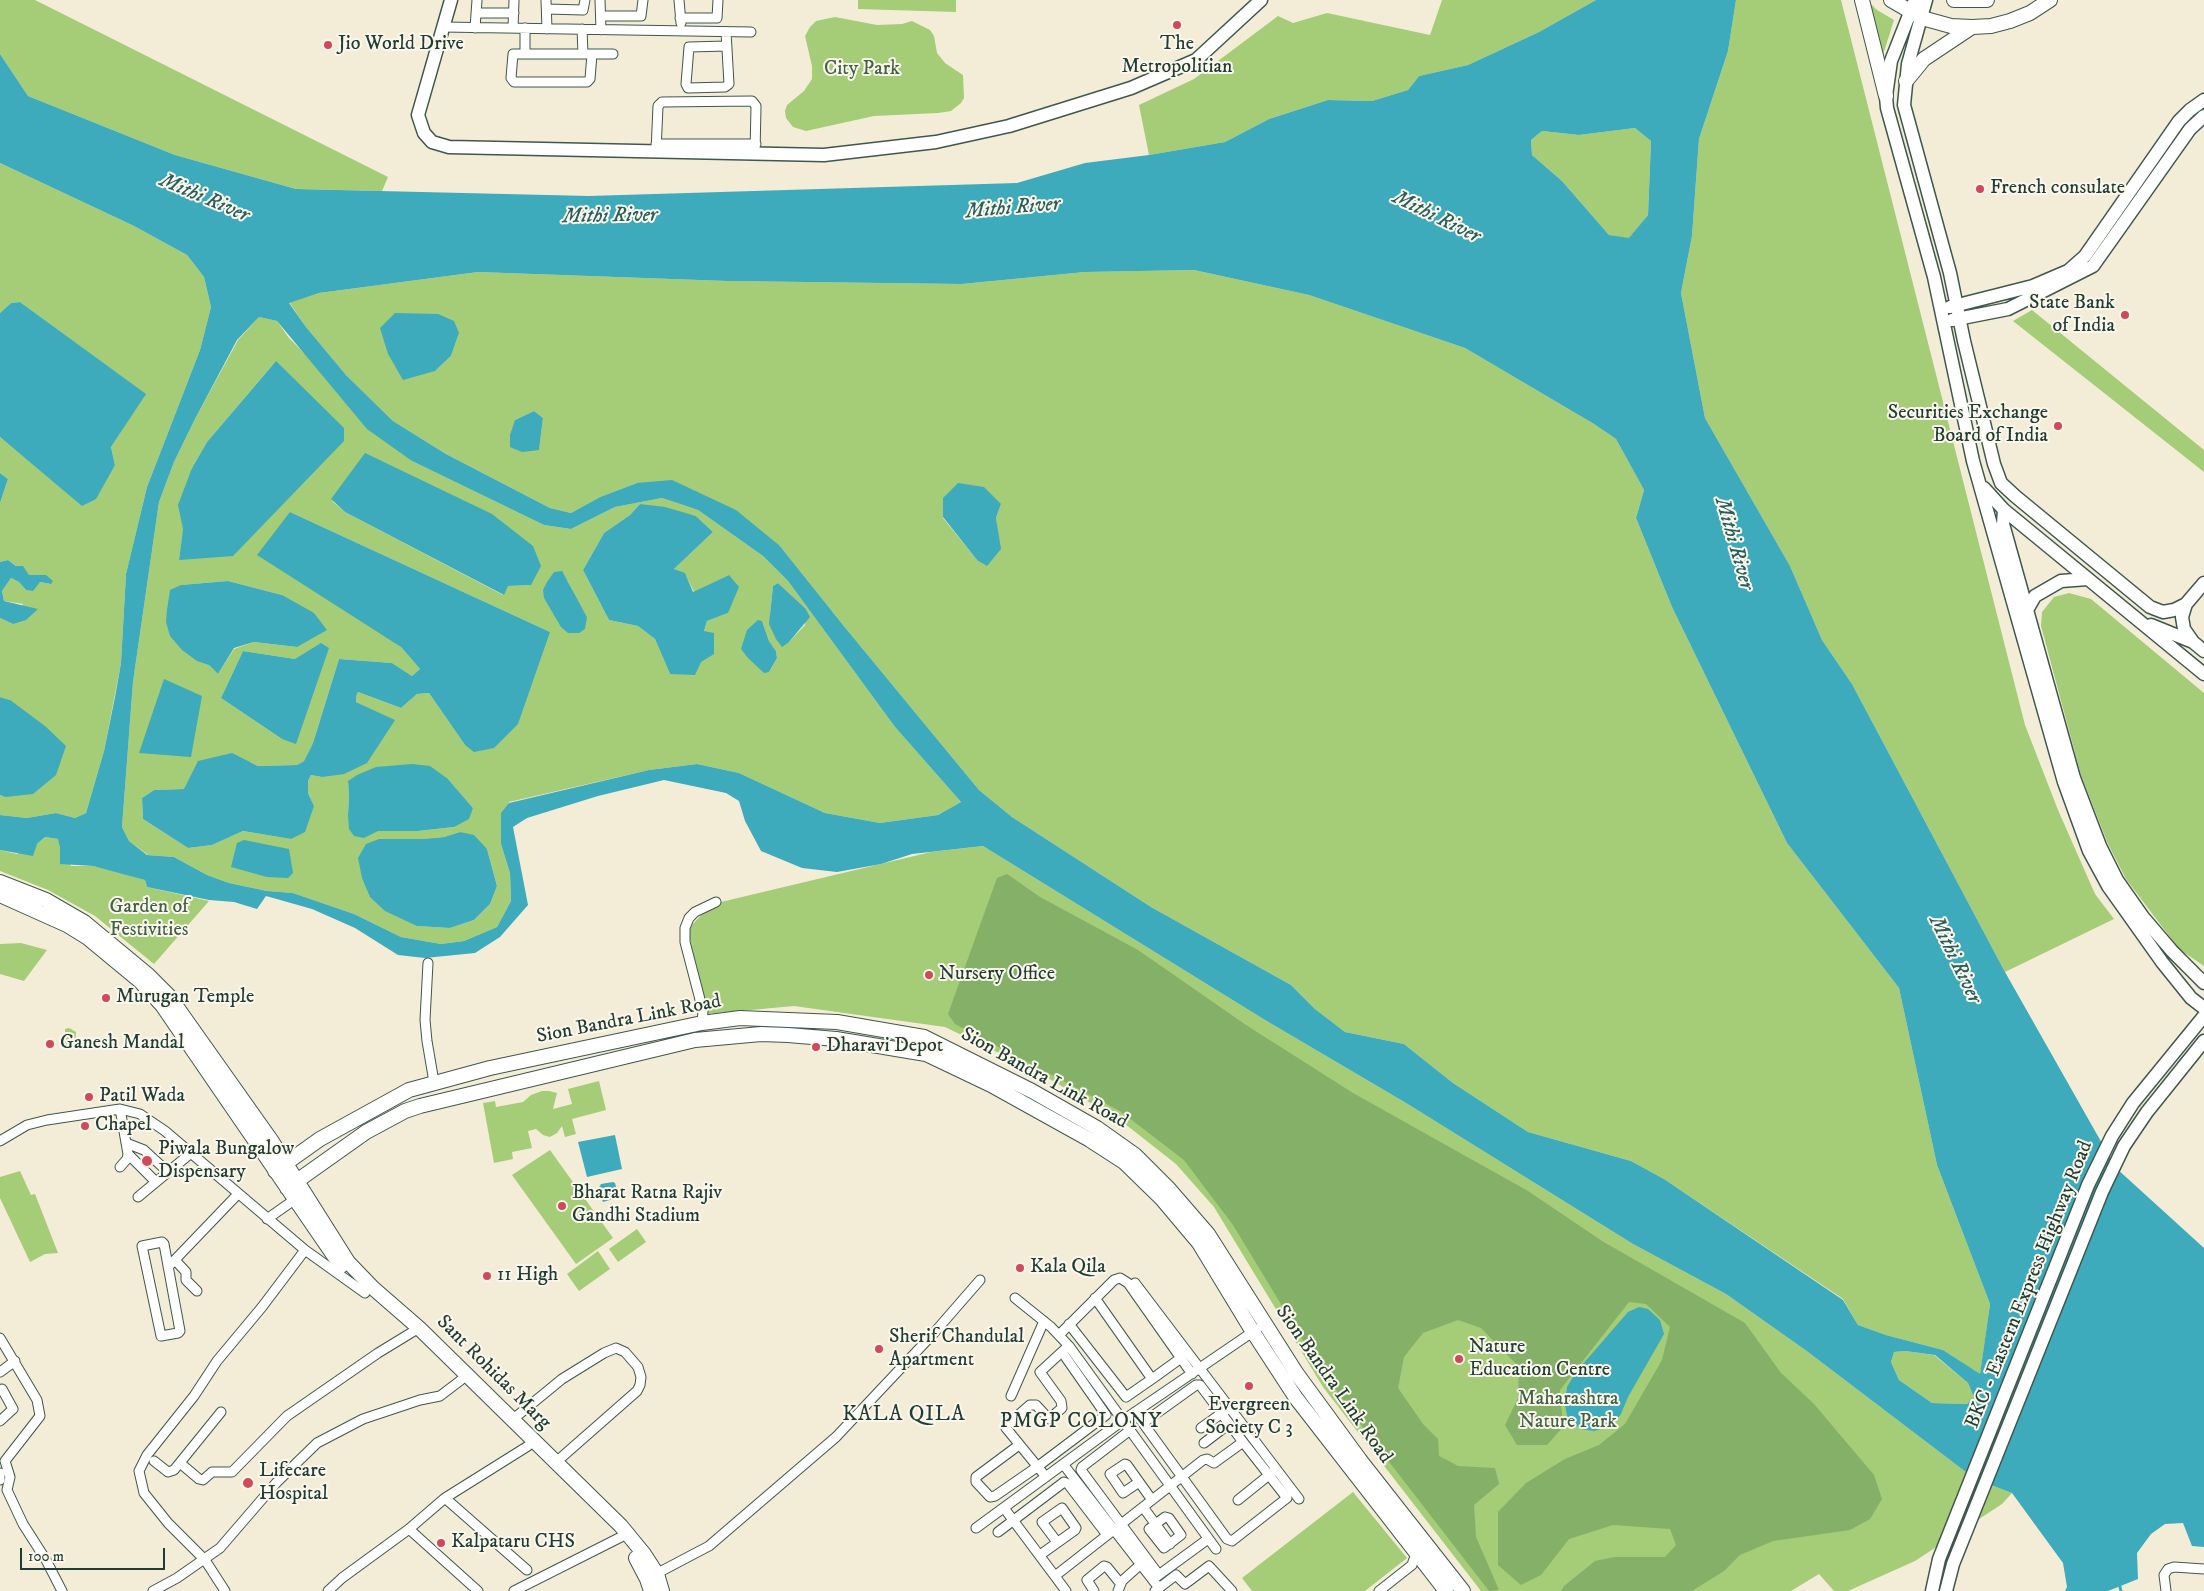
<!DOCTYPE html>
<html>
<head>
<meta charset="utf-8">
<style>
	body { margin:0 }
	#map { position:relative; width:2204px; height:1591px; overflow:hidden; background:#f3edd7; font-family:"IM FELL DW Pica",serif }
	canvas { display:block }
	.scale { position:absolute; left:20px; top:1548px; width:145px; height:22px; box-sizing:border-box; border:2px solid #1f3d34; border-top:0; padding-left:6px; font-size:15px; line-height:18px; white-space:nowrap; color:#1f3d34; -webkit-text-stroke:4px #fbf7ec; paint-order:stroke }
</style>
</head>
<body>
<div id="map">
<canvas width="2204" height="1591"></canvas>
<div class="scale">100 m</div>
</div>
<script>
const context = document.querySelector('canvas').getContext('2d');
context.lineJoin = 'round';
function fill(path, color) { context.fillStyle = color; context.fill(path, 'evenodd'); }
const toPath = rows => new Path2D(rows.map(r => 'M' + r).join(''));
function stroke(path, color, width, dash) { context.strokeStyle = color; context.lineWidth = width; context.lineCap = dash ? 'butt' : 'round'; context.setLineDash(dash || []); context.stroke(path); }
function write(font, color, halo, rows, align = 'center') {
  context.font = font + ' "IM FELL DW Pica",serif'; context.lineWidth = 4; context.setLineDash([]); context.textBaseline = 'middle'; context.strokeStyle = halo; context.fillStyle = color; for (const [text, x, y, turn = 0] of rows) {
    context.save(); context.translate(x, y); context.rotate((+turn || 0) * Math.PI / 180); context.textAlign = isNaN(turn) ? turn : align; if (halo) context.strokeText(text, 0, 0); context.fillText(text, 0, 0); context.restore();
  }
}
const green = toPath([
	[0,0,35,0,388,177,382,191,296,189,175,155,28,96,0,54],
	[858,0,956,0,956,12,858,9],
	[1442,0,1596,0,1539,32,1468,65,1419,76,1408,90,1372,101,1328,100,1269,119,1225,142,1149,155,1139,105,1194,79,1278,16,1293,23,1327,13,1430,35],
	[1736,0,1841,0,2025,725,2058,810,2095,894,2114,919,2005,972,1852,684,1822,640,1790,566,1705,418,1681,293,1692,236,1699,139,1728,51],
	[1869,2,1877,10,1894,20,1883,55],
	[835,17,877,25,902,24,912,21,930,30,934,36,937,53,945,63,963,75,964,98,961,103,951,111,938,113,874,116,806,131,793,127,786,118,785,111,787,105,804,91,812,79,812,66,805,36,810,27,816,21],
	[1635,128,1651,141,1648,215,1629,239,1609,235,1562,181,1532,155,1531,140,1542,131,1579,135],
	[0,163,134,226,187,255,204,277,211,307,200,350,147,487,126,574,121,663,104,751,86,813,75,818,56,813,27,818,0,815,0,795,5,797,10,700,0,697,0,618,13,624,23,604,4,601,2,591,11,578,19,582,26,590,40,582,51,584,36,575,29,575,8,560,0,562,0,503,8,479,0,473,0,437,82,505,115,465,111,447,145,394,20,302,11,303,0,313],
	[1194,270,1309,295,1465,348,1594,424,1616,439,1644,490,1636,518,1672,607,1787,843,1899,988,1937,1165,1990,1304,1980,1375,1943,1350,1886,1335,1858,1325,1843,1299,1664,1179,1631,1161,1528,1132,1453,1083,1404,1044,1345,1032,1315,1009,1291,985,1151,907,1012,817,979,790,843,625,780,546,637,483,600,497,571,513,550,508,446,454,393,421,346,375,306,327,289,302,319,293,478,272,727,281,962,284,1085,272],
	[459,333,451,356,435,371],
	[534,411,543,418,539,449,515,420],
	[943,498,1001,504,996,518,1000,550,977,560,943,518],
	[2032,310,2204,450,2204,472,2013,321],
	[259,317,277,321,289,338,412,461,544,525,571,529,615,507,662,498,698,510,763,556,788,581,895,727,961,802,938,815,880,823,825,813,739,773,697,764,649,770,509,802,501,844,510,873,511,901,497,927,464,941,441,944,401,937,354,914,293,893,267,891,229,883,207,875,174,857,148,855,129,841,122,827,133,682,159,502,174,462,195,419,238,340],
	[275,362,179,560,192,468,207,442],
	[331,500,531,585,507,586,503,595,345,512],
	[640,504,696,516,713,532,674,569,685,574,694,592,729,575,728,613,707,621,704,631,670,674,655,639,638,626,609,620,583,570,604,533,630,515],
	[290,512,550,632,465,745,429,693,417,694,401,708,358,692,356,695,356,702,394,720,322,777,311,775,308,781,308,793,314,806,291,839,243,831,212,845,188,848,143,819,142,798,154,790,184,789,250,762,258,766,297,765,304,761,313,743,339,659,392,663,412,676,420,669,401,647,382,633],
	[567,580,575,596,587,617,553,611,544,598],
	[228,581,282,595,297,647,254,642,234,649,218,674,209,665,181,585],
	[778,583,805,608,805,625,789,642,770,615,773,586],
	[762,621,769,641,776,651,777,658,769,672],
	[243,651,295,659,282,739,221,698],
	[448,779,473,808,454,827,418,831,378,831,348,815,349,795,348,781],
	[460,832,487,849,497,886,490,904,474,920,450,928,417,926,380,839,422,839,444,837],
	[2069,593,2091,599,2204,693,2204,966,2179,949,2126,879,2108,844,2081,775,2041,626,2042,612,2054,597],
	[45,837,58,839,71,866,93,866,129,875,145,880,147,887,209,901,154,964,95,916,48,890,0,871,0,850,17,854,37,844],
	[983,846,1265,1020,1406,1103,1633,1244,1726,1294,1808,1352,1975,1479,2012,1493,2002,1504,1915,1561,1848,1591,1834,1591,1819,1574,1791,1591,1481,1591,1323,1387,1214,1207,1176,1164,1120,1120,1034,1070,945,1027,794,1006,706,1014,688,929,705,911,721,902,931,852],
	[21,943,47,950,24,981,0,974,0,944],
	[69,1028,76,1032,75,1047,73,1045,67,1048,59,1041,65,1038,65,1029],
	[599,1081,606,1110,572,1119,576,1134,565,1137,562,1126,557,1133,550,1137,543,1135,536,1129,528,1131,532,1148,512,1152,513,1159,494,1163,483,1103,495,1101,496,1107,523,1102,531,1095,542,1091,549,1091,557,1093,553,1109,572,1104,568,1089],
	[550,1150,613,1238,576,1264,512,1175],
	[20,1171,31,1195,35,1194,58,1253,45,1254,30,1262,0,1198,0,1177],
	[637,1229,646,1242,618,1262,609,1249],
	[598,1251,610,1269,579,1291,567,1274],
	[1905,1351,1934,1355,1968,1383,1975,1397,1967,1404,1932,1403,1899,1380,1891,1362,1894,1352],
	[1353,1492,1407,1558,1365,1591,1252,1591,1242,1578]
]);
const forest = toPath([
	[1007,874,1040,897,1138,950,1246,1025,1353,1093,1528,1191,1602,1241,1745,1323,1781,1373,1814,1404,1874,1475,1882,1499,1870,1519,1850,1530,1773,1541,1740,1555,1724,1571,1692,1591,1561,1591,1564,1586,1595,1561,1615,1557,1665,1557,1676,1545,1670,1529,1613,1525,1569,1539,1541,1575,1521,1585,1498,1565,1498,1512,1526,1483,1565,1459,1599,1445,1625,1424,1662,1360,1670,1327,1646,1304,1629,1302,1560,1390,1563,1427,1547,1445,1517,1445,1505,1425,1518,1398,1519,1367,1481,1328,1458,1320,1423,1333,1404,1357,1398,1388,1423,1424,1438,1439,1439,1456,1458,1466,1495,1468,1499,1484,1474,1505,1476,1537,1499,1590,1489,1591,1373,1441,1316,1362,1233,1225,1184,1160,1120,1111,955,1024,948,1014,997,878]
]);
const water = toPath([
	[1596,0,1736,0,1728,51,1699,139,1692,236,1681,293,1705,418,1790,566,1822,640,1852,684,2005,972,2116,1168,2204,1248,2204,1547,2192,1546,2183,1523,2165,1524,2151,1534,2137,1553,2138,1579,2108,1591,2065,1591,2067,1587,2063,1563,2012,1493,1975,1479,1808,1352,1726,1294,1633,1244,1406,1103,1265,1020,983,846,912,854,881,864,837,872,802,868,761,851,745,821,739,801,726,793,664,780,598,796,527,818,513,827,528,905,500,937,475,953,425,958,398,955,355,928,312,909,266,896,257,909,234,902,209,900,147,887,145,880,93,866,60,864,60,847,58,839,45,837,37,844,33,856,0,850,0,815,27,818,56,813,75,818,86,813,104,751,115,697,121,663,126,574,147,487,200,350,211,307,204,277,187,255,134,226,0,163,0,54,28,96,175,155,296,189,589,196,1017,183,1085,163,1149,155,1225,142,1269,119,1328,100,1372,101,1408,90,1419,76,1468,65,1539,32],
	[1635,128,1651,141,1648,215,1629,238,1609,235,1562,181,1532,155,1531,140,1542,131,1579,135],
	[1194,270,1309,295,1465,348,1594,424,1616,439,1644,490,1636,518,1672,607,1787,843,1899,988,1937,1165,1990,1304,1980,1374,1943,1350,1886,1335,1858,1325,1843,1300,1664,1179,1631,1161,1528,1132,1453,1083,1404,1044,1345,1032,1315,1009,1291,985,1151,907,1012,817,979,790,843,625,780,546,736,510,672,480,637,483,600,497,571,513,550,508,446,454,393,421,346,375,306,327,289,303,319,293,478,272,727,281,962,284,1085,272],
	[259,317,277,321,367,429,412,461,544,525,571,529,615,507,662,498,698,510,763,556,788,581,895,727,961,802,938,815,880,823,825,813,739,773,697,764,649,770,509,803,501,813,501,844,510,873,511,901,497,927,464,941,441,944,401,937,354,914,293,893,267,891,229,883,207,875,174,857,147,855,129,841,122,827,133,682,159,502,174,462,195,419,237,340],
	[1905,1351,1935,1355,1968,1383,1974,1397,1967,1404,1932,1403,1899,1380,1891,1362,1894,1352],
	[20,302,146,394,111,447,115,465,96,499,82,506,0,437,0,313,11,303],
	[395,313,438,314,454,321,459,333,451,356,435,371,403,380,388,354,380,328],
	[276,361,344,428,344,441,233,556,179,560,183,529,178,505,192,468,207,442],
	[534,411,543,418,539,450,522,452,510,447,510,435,515,420],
	[365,453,492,514,533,546,541,566,531,585,508,586,504,595,345,512,331,499],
	[0,473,8,479,0,503],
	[958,483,984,487,1001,504,996,518,1001,549,987,566,977,560,943,517,943,498],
	[640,504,665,507,696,516,713,532,674,569,685,573,693,592,729,575,739,587,728,613,707,621,704,631,714,633,714,654,701,662,695,675,670,674,655,639,638,626,609,620,583,570,604,533,630,515],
	[290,512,550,632,518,724,494,748,474,752,465,745,429,693,417,694,401,708,358,692,356,696,356,702,395,720,367,763,344,774,322,777,311,775,308,781,308,793,314,806,305,832,291,839,243,831,212,845,188,848,143,819,142,798,154,790,184,789,198,761,232,753,258,766,297,765,304,761,313,743,339,659,392,663,412,676,420,669,401,647,257,555],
	[8,560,16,566,23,566,29,575,46,575,53,581,51,584,40,582,33,591,26,590,19,582,11,578,2,591,4,601,38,609,26,620,13,624,0,618,0,562],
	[562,571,587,617,585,629,579,633,568,633,561,627,544,598,543,590,547,582,554,572],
	[228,581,282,595,314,613,327,630,297,647,254,642,234,648,218,674,209,665,197,661,182,650,170,636,166,622,167,610,170,590,181,585],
	[778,583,805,608,810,617,789,642,782,647,776,639,769,624,773,586],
	[758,620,762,621,769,641,776,651,777,658,769,672,764,673,748,658,741,649,747,630],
	[321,643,329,648,296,744,282,739,221,698,243,651,295,659],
	[164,679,202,696,191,757,139,753],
	[0,697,10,700,45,726,66,746,56,775,33,794,5,797,0,795],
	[412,764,430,766,448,779,473,808,469,819,454,827,418,831,378,831,364,838,354,836,349,829,348,815,349,795,348,781,357,775,376,767],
	[460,832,474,835,487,849,497,886,490,904,474,920,450,928,417,926,385,911,370,897,362,878,358,858,366,844,379,839,422,839,444,837],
	[244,840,289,849,293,873,288,878,267,877,231,867,237,843],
	[615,1135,622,1169,587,1177,578,1142],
	[613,1182,615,1183,619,1197,603,1202,598,1189,601,1184],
	[1639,1307,1648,1309,1660,1320,1664,1334,1628,1397,1621,1414,1611,1426,1594,1431,1581,1429,1568,1420,1565,1405,1567,1387,1576,1372,1628,1312]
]);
const stream = toPath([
	[2119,1583,2121,1591]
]);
const street = toPath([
	[546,0,547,29],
	[600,0,601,30],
	[679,0,681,23],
	[547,9,583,10,585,0],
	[476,13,514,13],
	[601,16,641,16,643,0],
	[680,18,717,18,718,0],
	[443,27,751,32],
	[475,28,477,0],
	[513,28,514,0],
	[525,28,525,53],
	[582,29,583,54],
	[726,32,729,84,725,87,688,88,686,84,689,47,727,46],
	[513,54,592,54,590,79,587,82,514,82,511,78,513,54],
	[592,54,613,54],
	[656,144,756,144],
	[656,152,658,106,662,102,752,101,756,106,755,154],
	[428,963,425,1020,427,1041,434,1082],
	[702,1023,703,1011,685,942,685,928,689,918,695,912,716,902],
	[0,1141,27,1125,47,1120,120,1109,140,1114,165,1131,305,1250,365,1293],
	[126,1143,144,1150,168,1172],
	[128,1154,156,1182],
	[120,1167,127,1159,128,1154,120,1109],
	[138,1197,191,1153],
	[267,1219,294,1200],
	[162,1242,164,1244,180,1331,178,1333,161,1336,142,1246,162,1242],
	[175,1260,186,1272,186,1280,197,1291],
	[168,1267,238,1194],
	[1135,1283,1299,1499],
	[1015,1298,1051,1327,1069,1346,1216,1549],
	[1095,1298,1152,1379,1181,1358],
	[1069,1324,1126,1397,1152,1379],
	[1059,1335,1114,1280,1120,1278,1128,1283,1192,1374],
	[0,1338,37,1400,40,1416,5,1461,10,1477,7,1490,23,1524,46,1560,62,1591],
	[0,1372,15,1361],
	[1011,1396,1044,1321],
	[1135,1412,1227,1539,1232,1541,1287,1498,1243,1442],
	[512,1420,562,1379,604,1353,616,1348,625,1352,638,1367,641,1377,640,1385,637,1391,555,1463],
	[0,1421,13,1409,2,1389],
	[1201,1428,1225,1411],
	[1129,1431,1082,1467,1081,1470,1159,1575],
	[1204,1443,1229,1424],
	[1019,1445,976,1477,976,1482,990,1497,995,1496,1037,1467,1106,1415,1062,1352],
	[154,1461,168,1472,174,1470,221,1412],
	[180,1463,199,1479,203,1480,212,1472,232,1472,287,1416,378,1353,419,1328],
	[1063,1464,1159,1588],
	[0,1473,0,1480],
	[1046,1477,1006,1428,1007,1425,1030,1405,1036,1405,1049,1419,1062,1408,1061,1401,1040,1372,1065,1349],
	[1139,1482,1123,1493,1110,1474,1125,1464,1127,1465,1152,1500],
	[445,1498,527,1570],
	[1238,1500,1274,1471],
	[1143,1507,1170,1544],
	[1004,1508,1066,1591],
	[1165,1517,1169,1518,1181,1535,1164,1548,1149,1529,1165,1517],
	[976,1528,1122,1421,1257,1329],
	[409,1529,478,1591],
	[998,1532,1064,1482,1068,1484,1107,1535],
	[1040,1555,1075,1530,1076,1528,1062,1508,1042,1522,1057,1542],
	[652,1576,709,1546,836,1437,933,1334,980,1280],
	[1055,1576,1203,1460,1207,1459,1214,1463,1243,1442,1200,1385,1196,1385,1143,1423],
	[1156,1577,1208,1539],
	[153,1591,177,1578,220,1548,276,1483,317,1443,363,1419,420,1400,440,1396,461,1380],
	[225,1591,205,1560,168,1523,144,1493,139,1471,147,1455,194,1396,217,1361,262,1307,305,1250],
	[328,1591,342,1578,409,1529,445,1498,528,1446],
	[514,1591,621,1537],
	[1094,1591,1087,1580,1104,1566,1107,1567,1120,1583],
	[1118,1591,1122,1581,1141,1564],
	[1155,1591,1176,1575,1185,1584,1209,1566,1232,1591],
	[1379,1591,1412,1565,1417,1550],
	[2166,1591,2164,1575,2168,1569,2174,1567,2204,1569]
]);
const secondary = toPath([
	[451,0,418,115,424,133,432,142,449,147,824,155,936,142,1009,126,1131,88,1196,60,1261,0],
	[1915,0,1891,61,1886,96,1887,108,1934,277,1973,461,2064,782,2089,851,2108,886,2162,962,2191,998,2204,1008],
	[1926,0,1908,64,1904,105,1950,273,1964,341,1994,464,2001,483,2015,496,2150,607,2163,612,2174,610,2186,604],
	[1950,307,2033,286,2068,271,2085,256,2179,121,2190,110,2204,100],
	[1952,320,2008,309,2093,266,2190,129,2204,116],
	[1984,488,2004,510,2204,674],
	[2004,510,2003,524,2074,778,2100,846,2117,880,2143,917,2172,951,2204,983],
	[2204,583,2186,604,2182,617,2184,629,2193,642,2204,651],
	[2027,610,2035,596,2061,581,2088,579],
	[2151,625,2193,642],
	[1932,1591,1939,1559,2088,1185,2112,1136,2133,1103,2204,1016],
	[1946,1591,1953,1564,2102,1192,2124,1146,2147,1112,2204,1041]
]);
const primary = toPath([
	[1862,0,1886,96],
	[1891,0,1922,18,1951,26,1972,27,1991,26,2010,21,2030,13,2050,0],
	[1954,0,1987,0],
	[1906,81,1924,59,1972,27],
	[0,882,46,900,84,922,148,975,169,996,271,1140,348,1262,373,1288,419,1328,621,1526,644,1554,657,1574,662,1591],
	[0,895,67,925,88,938,140,981,162,1005,341,1266],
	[275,1171,320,1139,409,1090,490,1068,702,1023,740,1018,837,1022,924,1037,1032,1091,1097,1128,1135,1155,1169,1189,1208,1234,1297,1374,1360,1460,1463,1591],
	[287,1188,366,1132,405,1111,420,1106,695,1040,761,1034,788,1035,836,1039,926,1054,991,1085,1090,1140,1124,1162,1162,1199,1199,1243,1253,1332,1296,1398,1446,1591],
	[636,1558,647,1579,651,1591]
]);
const markers = [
	[1177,25,5,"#d1495b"],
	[328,45,5,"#d1495b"],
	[1980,189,5,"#d1495b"],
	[2125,315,5,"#d1495b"],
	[2058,426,5,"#d1495b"],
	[929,975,5,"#d1495b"],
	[106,998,5,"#d1495b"],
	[50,1044,5,"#d1495b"],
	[816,1047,5,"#d1495b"],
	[89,1097,5,"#d1495b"],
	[85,1126,5,"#d1495b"],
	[147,1161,6,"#d1495b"],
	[562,1206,5,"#d1495b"],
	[1020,1268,5,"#d1495b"],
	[487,1276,5,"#d1495b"],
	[879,1349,5,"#d1495b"],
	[1459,1359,5,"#d1495b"],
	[1249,1386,5,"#d1495b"],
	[248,1483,6,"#d1495b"],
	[441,1543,5,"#d1495b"]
];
const poiNames = [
	["Jio World Drive",338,45],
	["The",1177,45,"center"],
	["Metropolitian",1177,68,"center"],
	["French consulate",1990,189],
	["State Bank",2115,304,"right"],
	["of India",2115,327,"right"],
	["Securities Exchange",2048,414,"right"],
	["Board of India",2048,437,"right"],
	["Nursery Office",939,975],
	["Murugan Temple",116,998],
	["Ganesh Mandal",60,1044],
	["Dharavi Depot",826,1047],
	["Patil Wada",99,1097],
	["Chapel",95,1126],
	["Piwala Bungalow",158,1150],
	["Dispensary",158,1173],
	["Bharat Ratna Rajiv",572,1194],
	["Gandhi Stadium",572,1217],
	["Kala Qila",1030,1268],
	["11 High",497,1276],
	["Sherif Chandulal",889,1338],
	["Apartment",889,1361],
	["Nature",1469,1348],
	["Education Centre",1469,1371],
	["Evergreen",1249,1406,"center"],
	["Society C 3",1249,1429,"center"],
	["Lifecare",259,1472],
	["Hospital",259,1495],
	["Kalpataru CHS",451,1543]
];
const parkNames = [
	["City Park",862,70],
	["Garden of",149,908],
	["Festivities",149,931],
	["Maharashtra",1568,1400],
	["Nature Park",1568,1423]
];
const streetNames = [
	["Sion Bandra Link Road",629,1020,-11],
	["Sion Bandra Link Road",1044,1079,29],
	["BKC - Eastern Express Highway Road",2030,1285,-68],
	["Sant Rohidas Marg",493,1373,45],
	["Sion Bandra Link Road",1333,1385,55]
];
const waterNames = [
	["Mithi River",204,199,23],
	["Mithi River",1013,209,-5],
	["Mithi River",610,217,-1],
	["Mithi River",1436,218,26],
	["Mithi River",1733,544,74],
	["Mithi River",1954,960,64]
];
const neighbourhoodNames = [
	["KALA QILA",904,1416],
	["PMGP COLONY",1081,1423]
];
fill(green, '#a5cc77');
fill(forest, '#84b068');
fill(water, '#3dabbb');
stroke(stream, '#3dabbb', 3);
stroke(street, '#3f574c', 11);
stroke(secondary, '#3f574c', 15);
stroke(primary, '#3f574c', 16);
stroke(street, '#fff', 9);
stroke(secondary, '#fff', 12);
stroke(primary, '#fff', 14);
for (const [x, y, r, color] of markers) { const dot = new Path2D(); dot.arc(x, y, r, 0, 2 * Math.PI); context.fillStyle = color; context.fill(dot); stroke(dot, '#fbf7ec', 2); }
write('20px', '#1f3d34', '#fbf7ec', poiNames, 'left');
write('20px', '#406145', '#fbf7ec', parkNames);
write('20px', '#1f3d34', '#fbf7ec', streetNames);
write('italic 21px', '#285e5c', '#fbf7ec', waterNames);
context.letterSpacing = '1px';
write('21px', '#1f3d34', '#fbf7ec', neighbourhoodNames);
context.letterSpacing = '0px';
</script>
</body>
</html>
